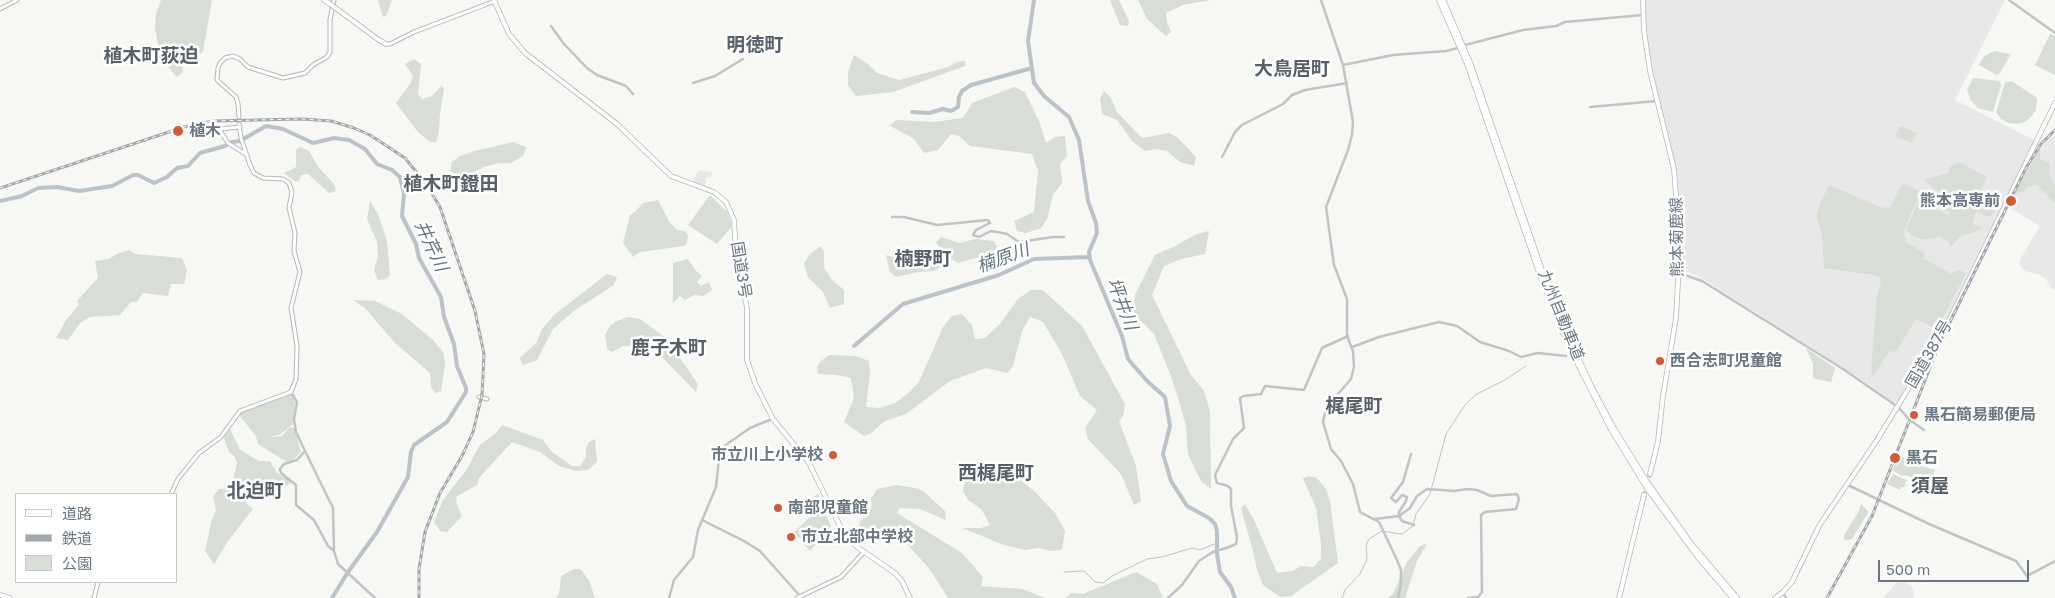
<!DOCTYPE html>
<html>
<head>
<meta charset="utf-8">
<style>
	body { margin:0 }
	#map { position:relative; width:2055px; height:598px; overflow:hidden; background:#f7f7f4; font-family:"Golos Text","Noto Sans JP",sans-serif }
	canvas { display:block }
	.legend { position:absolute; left:15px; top:493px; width:162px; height:90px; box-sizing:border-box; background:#fff; border:1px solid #c3c9cd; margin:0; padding:6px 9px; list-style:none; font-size:15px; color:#687782 }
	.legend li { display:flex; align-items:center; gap:10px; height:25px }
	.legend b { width:25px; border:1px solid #c3c9cd }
	.scale { position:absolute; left:1878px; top:560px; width:151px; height:22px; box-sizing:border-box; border:2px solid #687782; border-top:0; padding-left:6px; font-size:15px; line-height:18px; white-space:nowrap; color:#687782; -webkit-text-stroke:4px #fff; paint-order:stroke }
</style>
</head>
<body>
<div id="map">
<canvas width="2055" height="598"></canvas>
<ul class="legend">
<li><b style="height:6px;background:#fff"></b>道路</li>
<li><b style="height:6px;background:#a2a8ac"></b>鉄道</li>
<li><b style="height:14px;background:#d8ddd5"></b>公園</li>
</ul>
<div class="scale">500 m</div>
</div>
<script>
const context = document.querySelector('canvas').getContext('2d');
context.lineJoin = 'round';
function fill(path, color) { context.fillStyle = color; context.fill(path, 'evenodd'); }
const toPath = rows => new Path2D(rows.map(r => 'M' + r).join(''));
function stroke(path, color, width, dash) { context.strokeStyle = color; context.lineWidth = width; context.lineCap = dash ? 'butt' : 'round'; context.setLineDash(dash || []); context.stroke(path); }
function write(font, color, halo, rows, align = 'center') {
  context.font = font + ' "Golos Text","Noto Sans JP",sans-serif'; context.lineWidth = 5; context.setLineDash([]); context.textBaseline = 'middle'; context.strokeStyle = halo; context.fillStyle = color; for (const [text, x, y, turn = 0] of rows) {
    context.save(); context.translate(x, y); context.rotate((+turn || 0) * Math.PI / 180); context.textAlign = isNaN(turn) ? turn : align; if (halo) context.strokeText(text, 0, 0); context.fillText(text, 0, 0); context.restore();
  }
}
const built = toPath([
	[1644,0,2005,0,1955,100,2034,140,1943,328,1935,324,1932,329,1939,334,1898,401,1893,402,1855,375,1703,279,1683,269,1677,171,1651,70,1646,31],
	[2055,133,2055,289,2052,290,2046,279,2038,274,2025,271,2020,266,2020,260,2040,226,2008,207,2027,166,2041,148],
	[699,170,712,172,711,177,707,177,705,185,692,182],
	[1899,580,1911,586,1914,592,1913,598,1883,598]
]);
const green = toPath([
	[161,0,212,0,203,52,199,54,180,49,183,72,177,77,167,66,158,44,155,28,156,13],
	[378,0,392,0,386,16,383,17],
	[1110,0,1119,0,1129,21,1128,26,1120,25],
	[1138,0,1210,0,1183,5,1166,13,1167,22,1171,32,1166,36,1147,19],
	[2050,34,2055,36,2055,75,2035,65],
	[1994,51,2011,54,2000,73,1997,75,1979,65,1983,57],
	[854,55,867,63,877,73,899,80,948,67,957,62,965,61,965,66,893,92,856,96,848,85,848,72],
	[414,59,421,64,418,94,422,99,432,96,442,85,444,89,440,113,439,130,436,142,430,142,418,132,396,103,410,84,413,76,405,64],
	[1973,78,1999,81,2001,85,1993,112,1978,108,1971,101,1967,90],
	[2011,81,2036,97,2037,100,2036,109,2032,116,2025,122,2018,124,2009,123,2001,119,1996,112,2005,83],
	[1014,87,1025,92,1039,121,1046,143,1055,137,1065,136,1067,156,1060,164,1062,183,1053,195,1047,219,1041,228,1026,233,1017,231,1014,221,1034,212,1038,171,1032,154,970,146,959,136,951,134,938,150,924,153,913,138,890,126,896,120,934,122,963,118,972,103],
	[1104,91,1111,98,1117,112,1142,138,1169,133,1178,138,1196,157,1194,166,1180,162,1167,151,1157,149,1145,151,1132,141,1117,120,1102,114,1100,99],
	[1900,126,1917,133,1912,143,1895,136],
	[513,142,526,147,523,156,511,163,498,163,484,167,460,179,450,171,452,162,460,156,475,151],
	[300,147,309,151,319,168,334,184,336,191,329,193,308,174,301,175,299,182,295,181,284,173,296,167,296,150],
	[2040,148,2040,159,2049,162,2050,177,2055,186,2055,203,2037,185,2028,186,2023,192,2015,193],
	[1959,162,1987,177,1975,201,1977,205,1995,212,1989,217,1976,212,1972,224,1982,227,1975,232,1960,236,1951,247,1948,241,1939,237,1941,231,1937,237,1933,239,1921,239,1912,235,1906,230,1918,202,1922,202,1948,215,1943,227,1950,213,1940,206,1946,198,1924,180,1948,173,1950,167],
	[1904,184,1918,190,1917,200,1903,232,1907,243,1925,253,1923,259,1941,268,1951,274,1959,270,1966,273,1940,324,1934,321,1932,327,1916,319,1895,353,1890,350,1873,376,1871,371,1877,297,1881,281,1879,277,1874,275,1824,268,1822,233,1816,216,1820,204,1829,185,1883,208,1891,207,1899,189],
	[710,195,727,212,732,226,717,244,688,225],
	[658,200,670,223,677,230,685,231,688,235,687,243,684,246,640,252,633,257,623,243,630,215,636,211,643,203],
	[370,201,378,214,387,241,390,275,386,279,378,280,374,270,378,256,377,242,367,219],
	[1209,231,1205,254,1181,259,1164,266,1152,295,1191,375,1204,391,1210,411,1211,489,1201,481,1188,454,1186,426,1179,401,1171,376,1154,334,1134,314,1135,295,1155,255,1173,247,1197,234],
	[941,237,960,243,975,239,994,241,997,247,993,253,958,263,946,256,936,242],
	[821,246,824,252,824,268,832,280,844,290,844,304,830,308,823,292,808,277,804,264,809,255],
	[129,250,136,254,182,258,187,270,184,284,171,284,168,296,143,293,137,302,131,302,120,315,90,317,80,323,68,340,56,338,66,320,79,305,77,301,98,278,95,261,109,259,117,254],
	[886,255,911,262,936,260,940,267,934,271,919,272,896,277,890,272],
	[688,259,695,270,702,276,697,282,701,286,709,282,712,290,703,296,695,295,685,300,680,296,673,303,673,263],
	[607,274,617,277,614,285,575,310,553,329,537,360,523,365,520,358,537,342,542,329,554,315],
	[1031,290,1043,290,1082,326,1125,404,1123,416,1119,421,1136,466,1141,501,1134,505,1121,474,1088,439,1085,428,1097,410,1080,396,1062,354,1043,322,1030,317,1022,331,1013,366,1007,373,986,368,950,381,906,414,885,421,870,434,864,436,844,422,854,398,851,378,837,375,818,374,817,367,821,361,829,355,856,356,869,361,870,374,866,407,880,408,895,403,906,395,919,382,943,327,952,316,962,314,972,325,975,339,985,338,1000,324,1018,299],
	[353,300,375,301,402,314,433,340,443,352,445,364,441,391,435,393,431,387,430,373,395,343,365,308],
	[628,317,640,319,667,339,698,384,696,392,663,358,648,346,623,346,612,352,607,349,605,335,610,326,617,321],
	[1806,348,1835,368,1831,382,1813,378,1813,364],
	[291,392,295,403,293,424,281,434,268,438,282,436,289,428,294,427,301,452,293,460,287,461,280,458,258,444,256,436,239,415,246,408],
	[502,425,543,440,552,452,572,466,580,466,586,457,586,449,589,442,595,439,597,462,588,470,576,471,559,466,540,452,512,442,479,478,477,485,456,497,457,505,462,516,447,532,440,531,434,522,443,500,467,469,479,446,497,432],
	[230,429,240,450,259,461,270,461,277,473,293,482,270,495,257,494,249,498,246,503,253,509,228,541,214,564,205,551,212,519,216,510,213,496,219,489,231,488,237,463,234,456,229,452,224,438],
	[1899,456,1918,465,1935,470,1928,486,1906,475,1901,476,1893,470],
	[986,467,1000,468,1017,477,1035,492,1055,513,1065,531,1062,550,1050,551,1039,548,1026,550,1004,545,962,528,981,528,990,525,982,510,968,500,963,491,965,481],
	[1893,474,1907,480,1904,487,1901,487,1900,490,1887,484],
	[1309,476,1317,478,1326,489,1330,501,1338,563,1291,596,1280,597,1263,585,1257,570,1253,551,1241,508,1245,504,1255,522,1277,573,1293,571,1301,566,1314,567,1321,559,1321,544,1316,508,1303,478],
	[896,485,915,488,923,491,945,511,946,520,920,509,899,508,897,513,962,553,983,577,981,586,1022,589,1045,598,948,598,928,567,904,541,875,540,859,536,860,521,868,515,872,506,871,499,877,489],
	[818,494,822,503,805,516,797,506],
	[1861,504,1868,511,1868,513,1853,537,1850,540,1846,540,1844,539,1844,535,1859,511],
	[822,506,831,526,810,551,794,532],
	[1427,544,1417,561,1405,598,1387,598,1393,594,1407,562,1420,546],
	[574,569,580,569,589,580,595,598,556,598,559,594,561,576],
	[1136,572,1157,584,1163,598,1066,598,1071,593,1083,594]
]);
const stream = toPath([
	[1064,572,1084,571,1095,582,1103,583,1112,576,1147,559,1162,557,1192,548,1200,550,1217,543],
	[1342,598,1345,590,1360,574,1367,559,1366,545,1369,539,1382,531,1402,534,1413,526,1416,514,1430,494,1446,434,1465,405,1475,395,1505,380,1526,366]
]);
const river = toPath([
	[1034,0,1028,41,1034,83,1044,96,1069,117,1079,140,1088,201,1096,223,1097,233,1089,252,1090,260,1122,336,1128,359,1147,381,1165,397,1170,426,1163,454,1171,481,1187,506,1209,518,1215,524,1217,531,1217,554,1220,572,1231,587,1235,598],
	[912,112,929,113,943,109,951,111,958,107,959,97,962,91,971,85,1032,68],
	[0,201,22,196,38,188,57,187,79,191,112,186,133,175,138,175,154,183,167,177,177,168,188,166,200,153,225,146,232,142,240,141,266,126,283,129,313,143,334,138,349,140,365,149,377,164,392,170,400,177,404,194,402,216,416,244,419,258,441,297,444,317,454,344,457,366,466,388,466,392,447,422,414,445,411,452,408,477,377,532,348,572,332,598],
	[854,346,903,304,999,275,1034,259,1089,257]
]);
const primaryTunnel = toPath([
	[1644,495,1650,474]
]);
const tertiary = toPath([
	[1321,0,1343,65,1353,122,1352,135,1348,150,1326,207,1334,265,1347,299,1347,336,1353,351,1354,367,1351,379,1326,408,1323,422,1331,449,1341,461,1353,484,1360,512,1379,522,1397,560,1401,570,1401,583,1398,598],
	[2009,0,2055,33],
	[551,26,564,44,587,68,597,75,626,86,633,94],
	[1465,45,1523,30,1556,26,1565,22,1643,15],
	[1343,65,1393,55,1446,51,1458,48],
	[693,83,715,76,743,59],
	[1590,107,1657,101],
	[1222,157,1235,132,1242,125,1283,104,1292,95,1305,90,1347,83],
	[892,217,904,217,937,225,988,220,990,223,976,230,973,235,979,237,991,231,997,232,1007,234,1019,242,1053,237,1064,237],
	[1679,273,1702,281,1843,369,1898,407,1910,420,1924,430],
	[1352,347,1379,337,1439,322,1457,326,1480,342,1509,351,1521,357,1538,353,1566,356],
	[291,392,297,402,294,419,296,432,305,451,297,460,284,464,280,469,281,473,296,485,296,505,314,520,328,546,334,551,338,564,375,598],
	[305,451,333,508,334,550],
	[1411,454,1403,482,1391,498,1396,502,1402,495,1407,497,1406,501,1399,512,1399,516,1402,521,1414,525],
	[1848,485,1929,524,2016,561,2027,576,2055,561],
	[1375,519,1399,516,1410,508,1417,496,1427,489,1454,491,1467,489,1477,490,1491,496,1517,494,1519,499,1516,509,1485,512,1481,515,1482,592,1478,597,1468,598],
	[702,520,744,541,760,551,800,596],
	[1783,592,1786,598],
	[669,598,674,580,693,557,698,530,716,487,720,449,750,428,772,419],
	[1168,598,1182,585,1199,561,1213,552,1229,547,1236,544,1237,537,1231,506,1231,489,1228,486,1217,483,1215,475,1233,439,1244,428,1240,398,1244,396,1261,394,1265,386,1304,390,1322,348,1348,336]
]);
const secondary = toPath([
	[0,9,17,0],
	[386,44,390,44,414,32,495,1],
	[239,117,238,104,236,97,217,80,218,68,220,63,225,58,233,56,240,59,248,67,283,78,305,73,313,65,327,57,330,52,330,20,334,0],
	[240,127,219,129,228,143,247,155],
	[479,397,487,399],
	[171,494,178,479,199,453,221,437,240,411,291,392,296,379,297,346,291,308,300,272,294,251,295,233,289,208,292,192,289,183,283,179,263,178,254,173,250,165,241,138,239,124],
	[94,598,98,582],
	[797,598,841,577,864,552]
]);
const primary = toPath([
	[1643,0,1644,31,1650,71,1674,169,1680,247,1676,318,1663,396,1658,441,1650,474],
	[0,595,10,598],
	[1619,598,1644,495]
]);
const trunk = toPath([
	[324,0,330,4],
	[494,0,509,34,525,53,617,124,671,176,714,192,726,202,734,220,736,254,747,308,747,360,755,383,773,419,809,463,845,536,857,547,895,573,902,581,910,598],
	[379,40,386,44],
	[1775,598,1783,592,1792,582,1819,526,1877,440,1946,327,2055,103]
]);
const motorway = toPath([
	[1439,0,1467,63,1540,275,1564,335],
	[1443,0,1470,63,1548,288,1571,343,1590,384,1614,429,1647,482,1692,545,1737,598],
	[1575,358,1611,429,1647,488,1698,557,1733,598]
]);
const rail = toPath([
	[0,188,184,127,213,121,302,119,331,121,354,128,370,135,405,158,426,184,440,207,475,311,484,354,482,395,473,432,462,456,440,493,425,532,419,569,419,598],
	[1827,598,1872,516,1940,342,2027,166,2041,144,2055,130]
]);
const trunkBridge = toPath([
	[330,4,379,40]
]);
const markers = [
	[178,131,6,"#d55935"],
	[2011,201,6,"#d55935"],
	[1660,361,5,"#d55935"],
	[1914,415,5,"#d55935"],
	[833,455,5,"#d55935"],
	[1895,458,6,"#d55935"],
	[778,508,5,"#d55935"],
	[791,537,5,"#d55935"]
];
const poiNames = [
	["植木",189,131],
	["熊本高専前",2000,201,"right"],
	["西合志町児童館",1670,361],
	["黒石簡易郵便局",1924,415],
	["市立川上小学校",823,455,"right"],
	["黒石",1906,458],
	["南部児童館",788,508],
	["市立北部中学校",801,537]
];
const streetNames = [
	["熊本菊鹿線",1677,237,-91],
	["国道3号",741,270,81],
	["九州自動車道",1561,315,68],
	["国道387号",1929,354,-60]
];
const waterNames = [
	["井芹川",431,246,65],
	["楠原川",1003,258,-20],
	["坪井川",1122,304,69]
];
const quarterNames = [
	["明徳町",755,45],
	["植木町荻迫",151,56],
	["大鳥居町",1292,69],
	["植木町鐙田",451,184],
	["楠野町",923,259],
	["鹿子木町",669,348],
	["梶尾町",1354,406],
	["西梶尾町",996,473],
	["須屋",1930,486],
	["北迫町",255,491]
];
fill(built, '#e7e8e7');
fill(green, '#d8ddd5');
stroke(stream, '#b9c3c8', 1);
stroke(river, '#b9c3c8', 4);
stroke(primaryTunnel, '#d3d7d8', 4, [4, 2]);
stroke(secondary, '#b3b8bb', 5);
stroke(primary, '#b4b8bb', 5.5);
stroke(trunk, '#b3b7b9', 5.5);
stroke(motorway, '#b3b7b9', 6);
stroke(tertiary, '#c0c4c7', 2.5);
stroke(secondary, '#fff', 3);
stroke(primary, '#fff', 4);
stroke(trunk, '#fff', 4);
stroke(motorway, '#fff', 4.5);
stroke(rail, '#a2a8ac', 3);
stroke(rail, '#fff', 1, [4]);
stroke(trunkBridge, '#b3b7b9', 5.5, []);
stroke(trunkBridge, '#fff', 4);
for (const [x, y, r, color] of markers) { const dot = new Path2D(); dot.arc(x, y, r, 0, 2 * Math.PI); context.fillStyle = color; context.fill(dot); stroke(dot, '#fff', 2); }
write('bold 16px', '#687782', '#fff', poiNames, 'left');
write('16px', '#687782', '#fff', streetNames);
write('italic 18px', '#63777f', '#fff', waterNames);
write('bold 19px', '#556068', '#fff', quarterNames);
</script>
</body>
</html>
